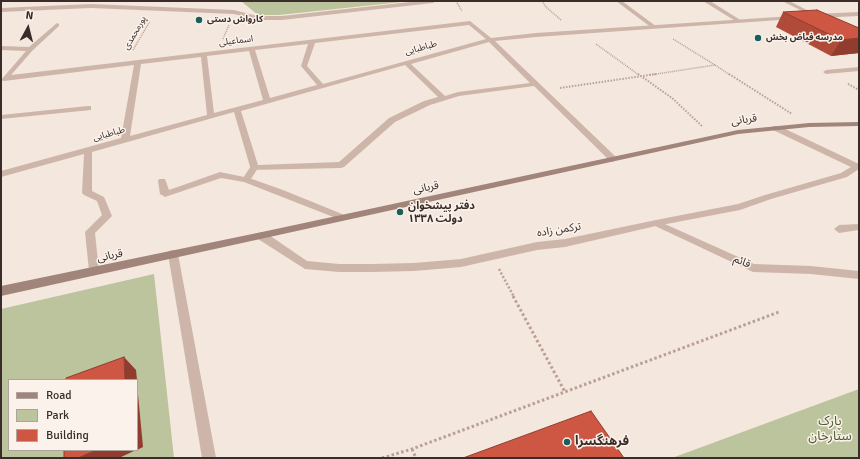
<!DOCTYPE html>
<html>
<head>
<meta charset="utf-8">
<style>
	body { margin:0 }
	#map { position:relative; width:860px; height:459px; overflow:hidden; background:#f4e7de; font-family:Signika,sans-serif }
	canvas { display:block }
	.frame { position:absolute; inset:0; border:2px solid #3a2d29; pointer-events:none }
	.legend { position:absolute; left:8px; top:379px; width:130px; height:72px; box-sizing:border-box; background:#fbf2eb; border:1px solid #aea39d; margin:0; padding:5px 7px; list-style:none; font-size:12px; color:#3a2d29 }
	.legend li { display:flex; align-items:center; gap:8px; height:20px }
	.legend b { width:20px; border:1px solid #aea39d }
	.north { position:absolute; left:8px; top:8px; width:40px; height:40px; -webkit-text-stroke:3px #fbf2eb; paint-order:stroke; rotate:7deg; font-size:11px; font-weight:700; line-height:16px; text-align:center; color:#3a2d29 }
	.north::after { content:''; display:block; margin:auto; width:14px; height:18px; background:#3a2d29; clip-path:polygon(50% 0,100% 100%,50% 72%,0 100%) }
</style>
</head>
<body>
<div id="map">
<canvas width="860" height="459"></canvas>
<div class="frame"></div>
<ul class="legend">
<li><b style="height:5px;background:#a1847a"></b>Road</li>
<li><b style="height:11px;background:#bbc49c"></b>Park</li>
<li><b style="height:11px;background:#cd5743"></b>Building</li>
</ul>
<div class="north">N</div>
</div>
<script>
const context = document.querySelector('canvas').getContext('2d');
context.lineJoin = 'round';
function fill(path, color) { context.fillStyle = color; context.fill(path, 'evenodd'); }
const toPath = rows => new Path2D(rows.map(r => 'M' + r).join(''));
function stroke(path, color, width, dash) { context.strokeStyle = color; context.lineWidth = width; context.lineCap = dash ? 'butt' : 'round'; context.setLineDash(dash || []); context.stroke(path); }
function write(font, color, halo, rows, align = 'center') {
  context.font = font + ' Signika,"Noto Sans Arabic",sans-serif'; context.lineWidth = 3; context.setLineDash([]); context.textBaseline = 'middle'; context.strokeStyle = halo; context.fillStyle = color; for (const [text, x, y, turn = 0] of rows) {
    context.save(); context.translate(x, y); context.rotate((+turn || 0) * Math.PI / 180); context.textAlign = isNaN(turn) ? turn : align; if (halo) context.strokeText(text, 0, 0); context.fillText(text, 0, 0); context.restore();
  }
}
const green = toPath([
	[241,1,411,1,279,15,258,15],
	[154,274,174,458,1,458,1,309],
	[9,380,137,380,137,450,9,450],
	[859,389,859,458,672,458]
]);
const pathFar3 = toPath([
	[456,1,462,11],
	[542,1,546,7,561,20],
	[223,39,229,25],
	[596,44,639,75],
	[133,50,150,21],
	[715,65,730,75],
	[650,75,715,65,673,39]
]);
const pathFar2 = toPath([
	[638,74,672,98,703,127],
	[729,74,792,114],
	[848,84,859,90],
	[560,88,656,74]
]);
const pathFar1 = toPath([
	[499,269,514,297]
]);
const path = toPath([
	[513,296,565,392],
	[412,449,416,458],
	[382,458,412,449,779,312]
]);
const service = toPath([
	[616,1,622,1,657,27,652,28,616,1],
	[703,1,710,1,742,21,737,22,703,1],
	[782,1,789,1,819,16,814,17,782,1],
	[859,67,859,71,826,74,823,72,826,70,859,67],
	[773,126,779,126,859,164,859,168,853,168,773,130,773,126],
	[254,165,258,168,249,182,243,182,242,180,243,178,251,166,254,165],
	[656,220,754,264,811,266,859,271,859,279,811,274,753,272,653,225,651,223,656,220],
	[859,224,859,230,839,233,834,229,839,225,859,224]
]);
const minor = toPath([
	[419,1,436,1,433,3,282,20,257,20,234,14,91,8,1,12,1,8,91,4,234,10,257,16,282,16,419,1],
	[859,12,859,16,816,18,813,16,816,14,859,12],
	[792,16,795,18,794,19,536,37,495,41,616,157,617,159,613,162,610,161,534,86,459,96,430,105,395,122,344,167,341,168,251,170,234,112,92,152,92,191,104,197,112,216,95,233,99,271,98,274,94,275,90,274,89,271,85,232,102,215,97,201,84,195,82,193,84,154,1,177,1,171,121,138,134,65,4,81,1,80,26,51,1,50,1,46,29,47,57,23,59,24,59,26,33,50,11,75,470,21,491,38,536,33,792,16],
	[469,25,486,39,323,84,307,66,315,43,469,25],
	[489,42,530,83,458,92,445,96,411,64,489,42],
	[308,44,301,66,317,85,270,98,255,50,308,44],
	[249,51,263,100,214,113,207,56,249,51],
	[201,57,207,115,130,136,141,64,201,57],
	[405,65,438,97,424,101,389,118,339,162,258,165,241,111,405,65],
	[88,106,91,106,91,110,1,119,1,115,88,106],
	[859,162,859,169,847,177,771,199,740,210,656,226,565,247,537,250,461,267,414,271,372,272,339,272,305,269,258,239,257,236,258,233,262,232,266,233,307,261,339,264,372,264,414,263,461,259,537,242,565,239,656,220,738,204,765,195,841,173,859,162],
	[220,172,249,178,283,190,347,216,349,218,347,220,341,220,244,182,221,178,165,197,160,194,158,181,159,179,165,179,169,190,220,172],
	[173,250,177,251,178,254,216,458,202,458,168,254,169,251,173,250]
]);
const secondary = toPath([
	[859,122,859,126,809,127,738,134,1,296,1,286,262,232,738,130,809,123,859,122]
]);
const wall = toPath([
	[783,12,859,28,859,53,831,56,776,27]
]);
const shadedWall = toPath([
	[859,38,859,53,831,56,841,40],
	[124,357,136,370,137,380,125,380],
	[137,384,143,447,137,450],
	[96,450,136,450,119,458,78,458]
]);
const building = toPath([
	[817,10,859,28,859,38,841,40,783,12,817,10],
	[124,357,125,380,66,380,66,378,124,357],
	[591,411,624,458,463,458,591,411],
	[64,450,96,450,78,458,64,458,64,450]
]);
const markers = [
	[199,20,4,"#1c5e5c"],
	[758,38,4,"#1c5e5c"],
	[400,212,4,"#1c5e5c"],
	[567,442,4,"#1c5e5c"]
];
const farPoinames = [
	["کارواش دستی",207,20],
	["مدرسه فیاض بخش",766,38]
];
const farStreetnames = [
	["پورمحمدی",135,33,-60],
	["اسماعیلی",236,41,-7],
	["طباطبایی",421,48,-15],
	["طباطبایی",109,134,-15]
];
const streetNames = [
	["قربانی",744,120,-8],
	["قربانی",426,188,-12],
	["ترکمن زاده",559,230,-9],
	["قربانی",110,256,-12],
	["قائم",742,262,23]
];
const poiNames = [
	["دفتر پیشخوان",408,206],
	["دولت ۱۳۳۸",408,219]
];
const nearParknames = [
	["پارک",830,422],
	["ستارخان",830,437]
];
const nearPoinames = [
	["فرهنگسرا",575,442]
];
fill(green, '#bbc49c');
stroke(pathFar3, '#b9a093', 1.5, [1, 1]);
stroke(pathFar2, '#b9a093', 2, [1.5, 1.5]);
stroke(pathFar1, '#b9a093', 2.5, [2, 2]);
stroke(path, '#b9a093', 3, [2.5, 2.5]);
fill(service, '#cdb6a9');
fill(minor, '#cdb6a9');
fill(secondary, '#a1847a');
fill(wall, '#b04b3a');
fill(shadedWall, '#903d2f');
fill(building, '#cd5743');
stroke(building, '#903d2f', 1);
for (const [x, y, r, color] of markers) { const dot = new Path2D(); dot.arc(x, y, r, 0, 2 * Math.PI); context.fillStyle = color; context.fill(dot); stroke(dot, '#fbf2eb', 1.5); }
write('bold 9px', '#3a2d29', '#fbf2eb', farPoinames, 'left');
write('9px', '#3a2d29', '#fbf2eb', farStreetnames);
write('11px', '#3a2d29', '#fbf2eb', streetNames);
write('bold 11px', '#3a2d29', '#fbf2eb', poiNames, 'left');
write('13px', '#4d5a2b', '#fbf2eb', nearParknames);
write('bold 13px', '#3a2d29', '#fbf2eb', nearPoinames, 'left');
</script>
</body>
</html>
